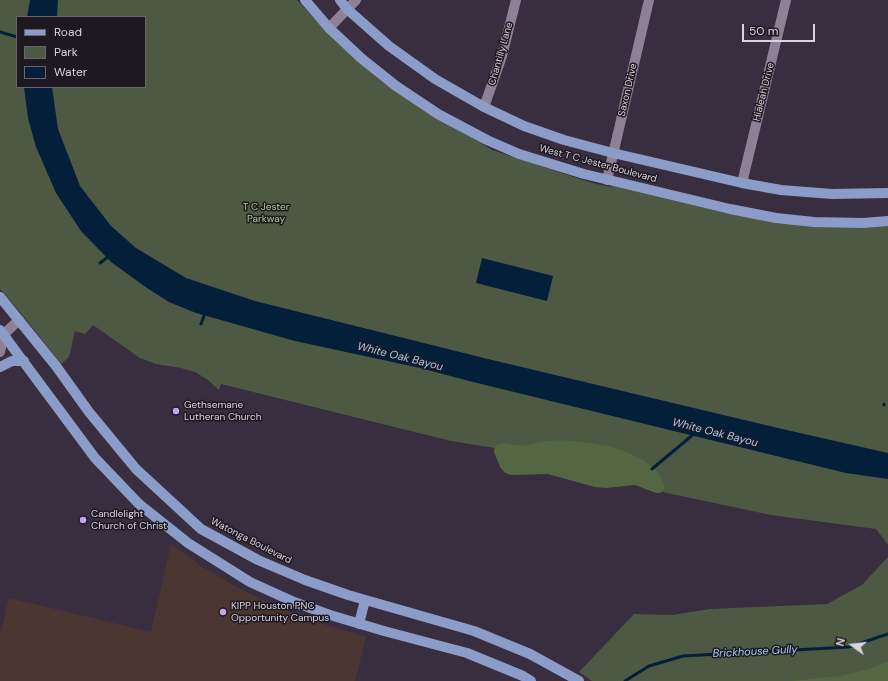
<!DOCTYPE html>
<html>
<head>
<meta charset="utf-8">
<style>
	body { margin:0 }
	#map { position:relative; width:888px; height:681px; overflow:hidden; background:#392e40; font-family:"DM Sans",sans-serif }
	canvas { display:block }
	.legend { position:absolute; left:16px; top:16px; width:130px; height:72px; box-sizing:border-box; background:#1e1921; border:1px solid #69636d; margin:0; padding:5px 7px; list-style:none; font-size:12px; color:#dad3df }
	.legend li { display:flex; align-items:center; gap:8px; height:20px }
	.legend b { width:20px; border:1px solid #69636d }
	.north { position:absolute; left:832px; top:625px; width:40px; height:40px; -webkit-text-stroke:3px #1e1921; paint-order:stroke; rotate:284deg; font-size:11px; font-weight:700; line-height:16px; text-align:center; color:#dad3df }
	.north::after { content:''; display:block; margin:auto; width:14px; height:18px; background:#dad3df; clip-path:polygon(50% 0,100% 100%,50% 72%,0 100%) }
	.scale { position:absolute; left:742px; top:24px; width:73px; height:18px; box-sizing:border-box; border:2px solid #dad3df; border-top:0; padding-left:5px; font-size:12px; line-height:14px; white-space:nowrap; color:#dad3df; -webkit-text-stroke:3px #1e1921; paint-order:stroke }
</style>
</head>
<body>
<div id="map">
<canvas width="888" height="681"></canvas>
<ul class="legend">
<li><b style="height:5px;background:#8c9cc9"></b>Road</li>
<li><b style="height:11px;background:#4e5943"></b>Park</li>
<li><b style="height:11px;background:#031f3a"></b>Water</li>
</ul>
<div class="north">N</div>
<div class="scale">50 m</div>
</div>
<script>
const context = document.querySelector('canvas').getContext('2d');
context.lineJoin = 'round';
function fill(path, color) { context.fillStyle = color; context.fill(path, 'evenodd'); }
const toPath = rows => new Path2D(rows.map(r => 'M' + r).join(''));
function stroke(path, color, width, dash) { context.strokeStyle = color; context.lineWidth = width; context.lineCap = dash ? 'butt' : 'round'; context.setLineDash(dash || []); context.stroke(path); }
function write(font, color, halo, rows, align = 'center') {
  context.font = font + ' "DM Sans",sans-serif'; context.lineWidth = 3; context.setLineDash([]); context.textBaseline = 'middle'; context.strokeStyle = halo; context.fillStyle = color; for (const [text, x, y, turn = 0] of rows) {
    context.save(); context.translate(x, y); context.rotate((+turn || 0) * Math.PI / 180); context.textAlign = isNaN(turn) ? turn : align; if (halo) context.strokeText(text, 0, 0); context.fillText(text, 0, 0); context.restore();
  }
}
const education = toPath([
	[171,544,204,568,240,589,275,606,304,618,366,637,355,681,0,681,0,636,9,598,151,632]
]);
const green = toPath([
	[0,0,297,0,334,40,379,79,396,91,492,150,592,183,611,187,613,186,739,216,888,226,888,545,876,529,771,515,667,493,495,448,451,441,221,384,219,390,208,380,195,372,181,368,156,364,140,358,93,325,85,334,75,331,69,357,61,364,20,312,0,289],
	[17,17,145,17,145,87,17,87],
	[888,557,888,681,592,681,579,672,634,614,672,615,710,609,827,604,862,585]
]);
const forest = toPath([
	[560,440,582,442,612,447,629,453,643,460,654,468,661,477,665,488,660,493,656,493,635,485,606,488,595,487,548,474,511,475,505,473,500,467,494,452,495,446,504,443,522,446,541,442],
	[888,661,888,681,791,681,840,676,870,669]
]);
const water = toPath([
	[30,0,58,0,57,17,27,17],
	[24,87,52,87,58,129,80,186,111,226,136,248,186,278,255,301,488,359,778,428,888,453,888,479,846,473,473,382,420,368,295,341,196,313,169,302,147,288,111,262,81,231,56,193,36,147,28,118],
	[482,258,553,276,547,301,476,283]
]);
const stream = toPath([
	[0,32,17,37],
	[100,263,109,256],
	[201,324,205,313],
	[884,404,884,405],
	[652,469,695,433],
	[625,681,649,666,683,656,849,647,888,634]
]);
const minor = toPath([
	[329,28,356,0],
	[484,107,502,56,516,0],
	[607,180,649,0],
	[742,183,786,0],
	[0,352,4,334,19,320]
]);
const major = toPath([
	[305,0,329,28,361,58,396,86,438,114,487,140,519,154,584,174,730,209,776,218,814,222,863,223,888,221],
	[340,0,347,9,389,46,435,79,484,107,524,126,564,140,613,153,742,183,781,190,832,194,888,193],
	[0,297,56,366,89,412,136,469,201,529,258,560,305,580,348,595,474,631,530,654,579,681],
	[0,330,95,458,139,504,188,543,250,582,294,602,330,615,384,631,467,653,523,676,531,681],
	[0,367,12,361,24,361],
	[359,624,365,600]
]);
const markers = [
	[176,411,4,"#c2a8f3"],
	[83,520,4,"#c2a8f3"],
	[223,612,4,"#c2a8f3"]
];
const streetNames = [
	["Chantilly Lane",501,54,-74],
	["Saxon Drive",628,90,-77],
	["Hialeah Drive",764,92,-76],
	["West T C Jester Boulevard",598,164,15],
	["Watonga Boulevard",251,541,27]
];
const parkNames = [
	["T C Jester",266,207],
	["Parkway",266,219]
];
const poiNames = [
	["Gethsemane",184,405],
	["Lutheran Church",184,417],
	["Candlelight",91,514],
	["Church of Christ",91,526],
	["KIPP Houston PNC",231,606],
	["Opportunity Campus",231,618]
];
const waterNames = [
	["White Oak Bayou",400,357,14],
	["White Oak Bayou",715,433,14],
	["Brickhouse Gully",755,652,-3]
];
fill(education, '#4a3631');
fill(green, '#4e5943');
fill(forest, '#546742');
fill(water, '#031f3a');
stroke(stream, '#031f3a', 3);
stroke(minor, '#8e8196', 10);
stroke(major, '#8c9cc9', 10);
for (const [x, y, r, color] of markers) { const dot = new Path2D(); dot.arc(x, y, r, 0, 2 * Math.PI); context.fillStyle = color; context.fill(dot); stroke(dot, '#1e1921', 1.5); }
write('10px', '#dad3df', '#1e1921', streetNames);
write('10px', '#accb8d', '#1e1921', parkNames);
write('10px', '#dad3df', '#1e1921', poiNames, 'left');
write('italic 11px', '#a2cbf4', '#1e1921', waterNames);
</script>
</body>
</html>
